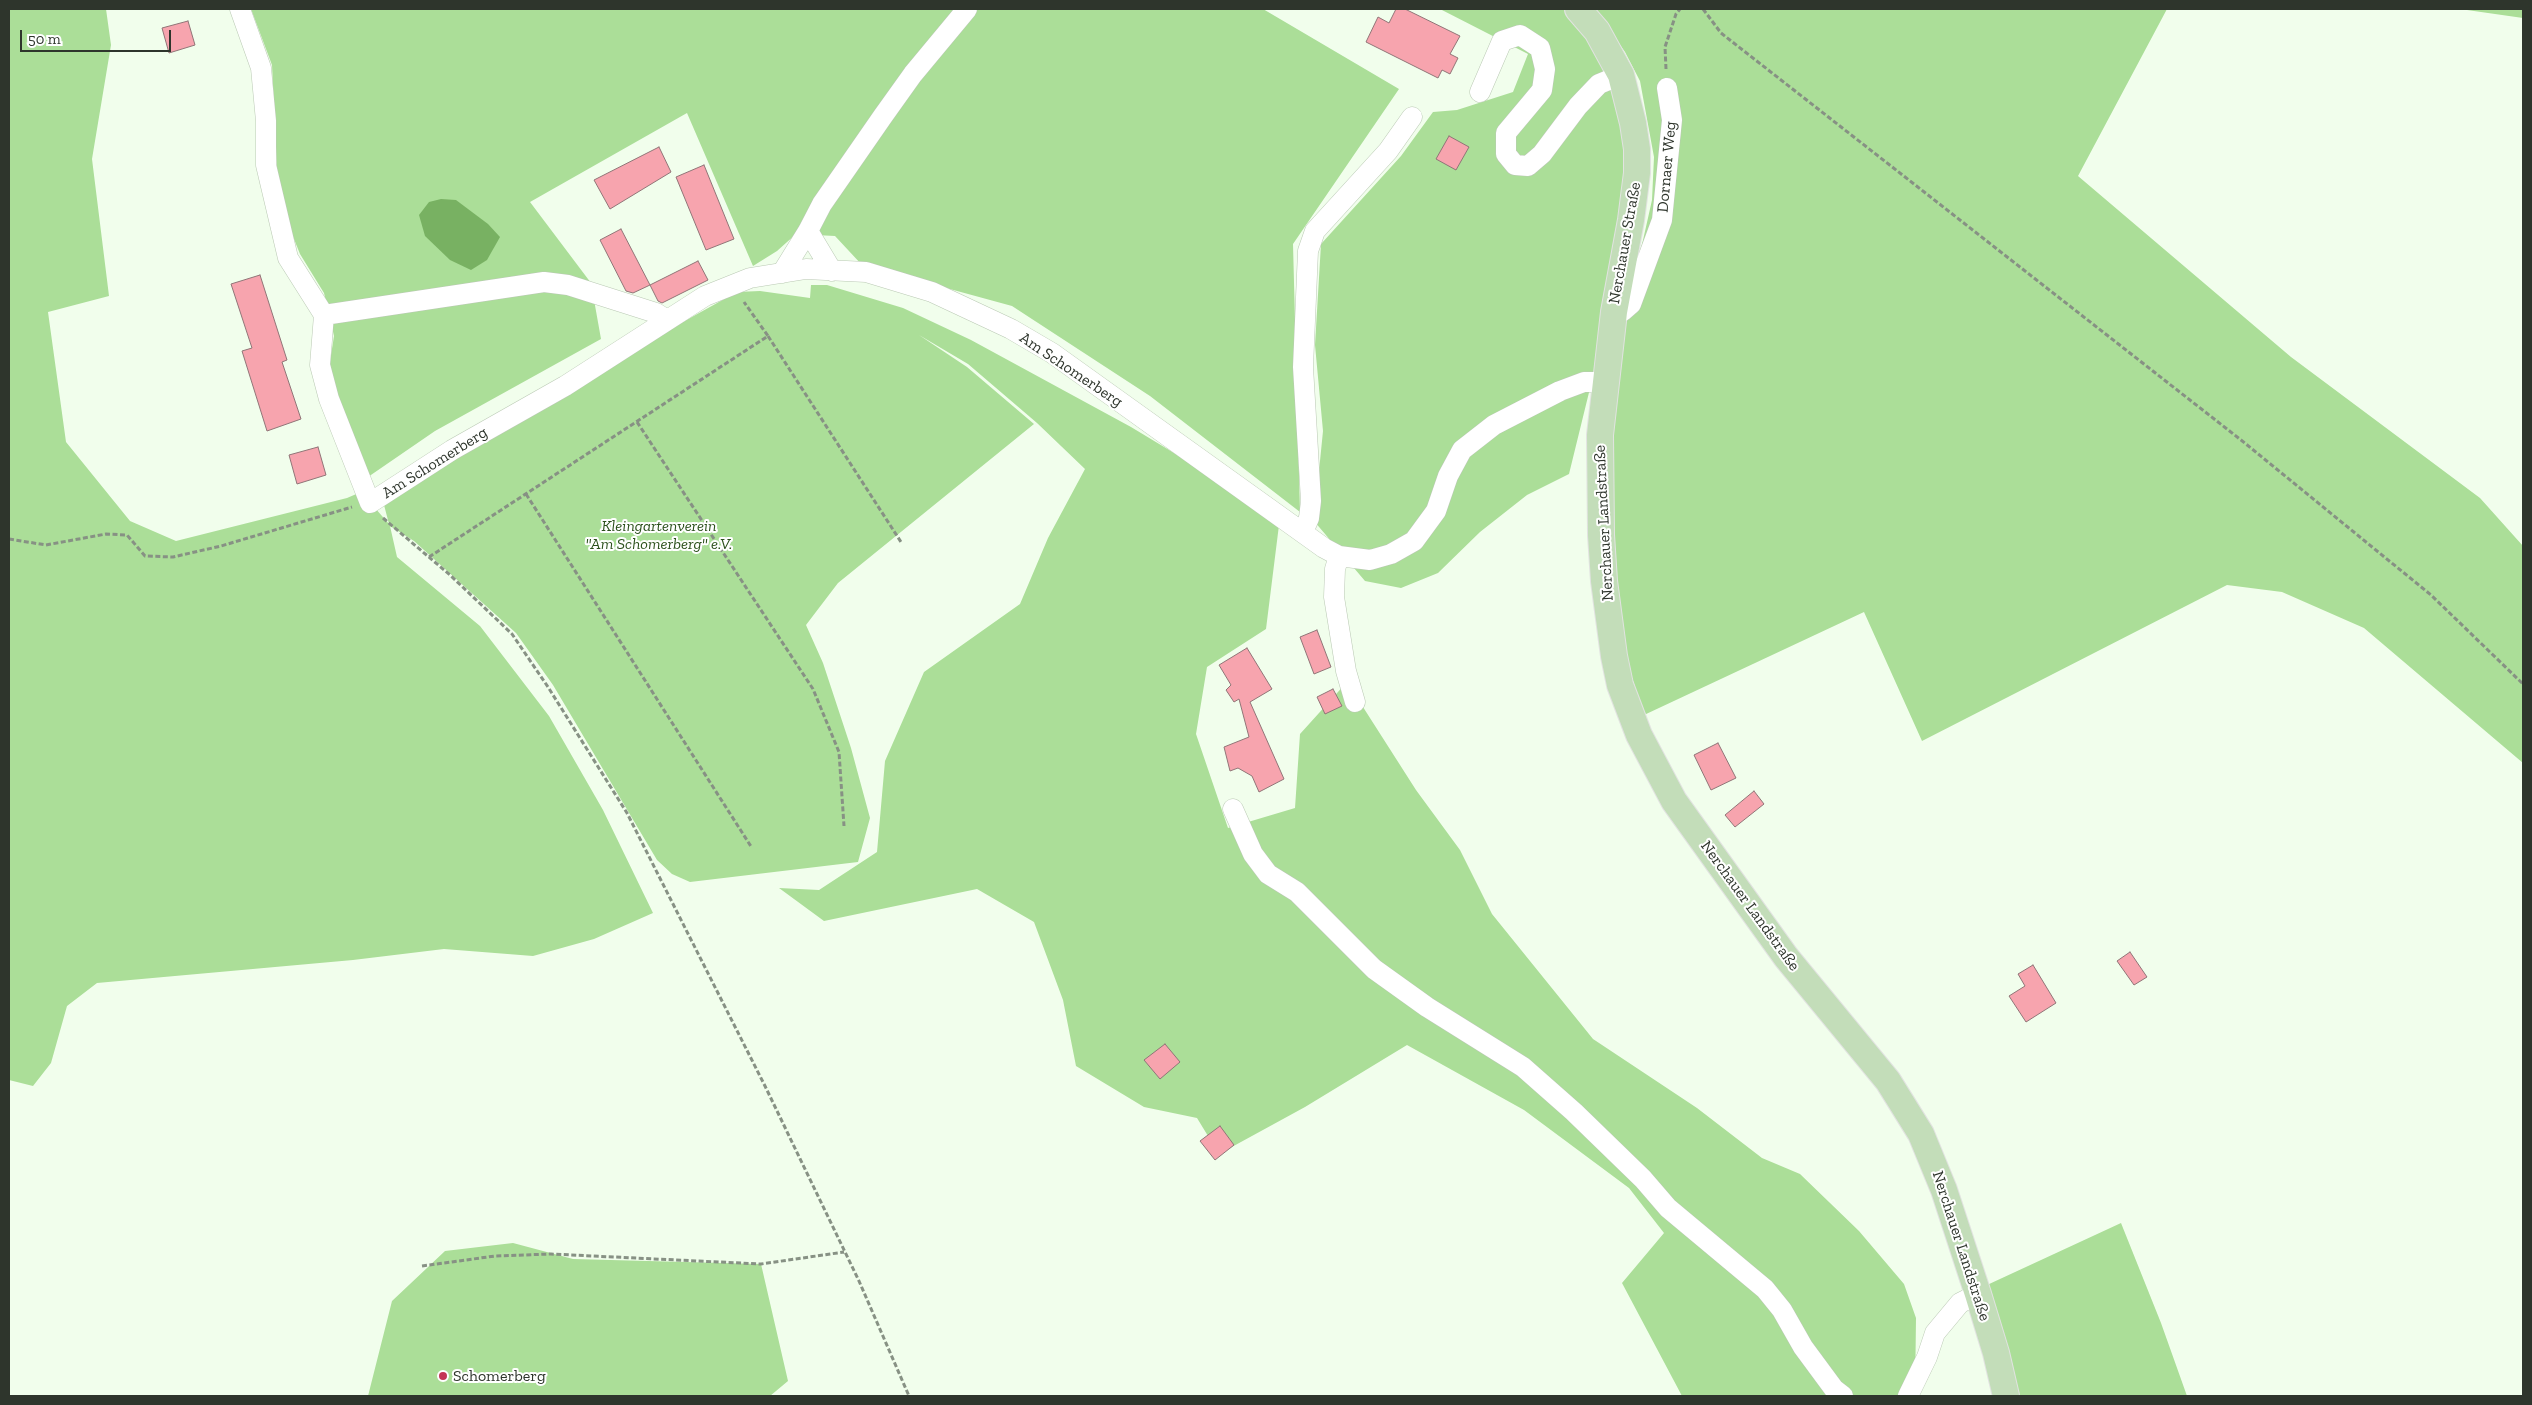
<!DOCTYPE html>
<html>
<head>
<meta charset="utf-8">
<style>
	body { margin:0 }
	#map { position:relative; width:2532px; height:1405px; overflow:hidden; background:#f1feec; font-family:"Zilla Slab",serif }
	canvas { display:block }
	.frame { position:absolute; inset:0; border:10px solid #2e352c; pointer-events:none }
	.scale { position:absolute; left:20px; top:30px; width:151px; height:22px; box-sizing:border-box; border:2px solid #2e352c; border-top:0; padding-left:6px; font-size:15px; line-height:18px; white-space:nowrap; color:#2e352c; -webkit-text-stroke:4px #fff; paint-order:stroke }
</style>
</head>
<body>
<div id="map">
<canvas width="2532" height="1405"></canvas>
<div class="frame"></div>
<div class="scale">50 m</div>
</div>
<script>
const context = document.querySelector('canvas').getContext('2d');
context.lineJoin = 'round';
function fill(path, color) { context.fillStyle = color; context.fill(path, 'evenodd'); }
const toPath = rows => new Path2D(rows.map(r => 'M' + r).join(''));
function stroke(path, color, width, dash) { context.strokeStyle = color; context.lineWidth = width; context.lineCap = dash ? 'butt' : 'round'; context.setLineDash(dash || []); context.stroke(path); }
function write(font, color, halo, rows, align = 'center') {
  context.font = font + ' "Zilla Slab",serif'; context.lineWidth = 4; context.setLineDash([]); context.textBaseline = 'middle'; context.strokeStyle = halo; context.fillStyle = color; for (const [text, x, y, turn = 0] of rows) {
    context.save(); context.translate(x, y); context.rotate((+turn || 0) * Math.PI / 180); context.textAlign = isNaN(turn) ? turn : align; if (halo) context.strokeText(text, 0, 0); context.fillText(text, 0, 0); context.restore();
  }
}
const green = toPath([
	[9,9,106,9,111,45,92,159,109,296,48,312,66,442,130,521,176,541,347,498,361,492,389,524,384,505,421,480,654,338,737,292,760,291,810,298,811,285,827,285,903,308,971,340,1131,427,1280,517,1266,629,1207,667,1196,734,1228,828,1295,808,1300,734,1347,682,1416,790,1460,850,1492,914,1593,1039,1697,1108,1762,1158,1800,1174,1859,1231,1904,1284,1916,1318,1915,1396,1682,1396,1622,1283,1664,1233,1629,1188,1524,1110,1407,1045,1305,1107,1219,1154,1197,1118,1144,1107,1076,1066,1063,1000,1034,922,977,889,824,921,779,888,819,890,877,852,885,761,924,672,1020,604,1048,538,1085,469,1037,423,968,364,919,335,967,367,1034,424,838,583,806,625,823,663,851,748,870,818,858,862,690,882,672,874,657,860,553,685,516,633,414,541,390,526,397,557,480,626,549,716,603,810,653,913,594,939,533,956,444,949,353,960,97,983,67,1006,51,1063,33,1086,9,1080],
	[251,9,1263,9,1399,89,1293,244,1300,512,1150,396,1012,306,862,265,835,236,796,234,777,251,753,266,687,113,530,202,591,283,601,339,435,431,368,477,340,409,329,368,334,336,324,293,300,254,284,214,278,187,272,65],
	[1440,9,1568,9,1609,67,1634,151,1619,270,1569,474,1527,495,1480,532,1438,573,1401,588,1365,581,1314,521,1323,431,1315,345,1321,244,1401,156,1433,112,1457,110,1513,92,1528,54],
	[1595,9,2167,9,2078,176,2291,357,2480,498,2523,546,2523,763,2364,628,2282,592,2227,585,1922,741,1864,612,1644,715,1627,662,1617,594,1609,478,1618,352,1652,200,1654,157,1640,81,1625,52],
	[2460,9,2523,9,2523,18],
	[2121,1223,2161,1323,2187,1396,2016,1396,1987,1285],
	[513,1243,573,1259,761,1264,788,1381,770,1396,368,1396,392,1301,445,1251]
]);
const water = toPath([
	[441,199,456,200,488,224,500,237,487,260,471,270,450,260,425,236,419,215,429,202]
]);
const building = toPath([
	[1396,9,1405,9,1460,36,1450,54,1458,58,1450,74,1442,70,1438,78,1366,42,1378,17,1389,23,1396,9],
	[188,21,195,45,169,53,162,28,188,21],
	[1449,136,1469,147,1456,170,1436,159,1449,136],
	[659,147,671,172,610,209,594,180,659,147],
	[704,165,734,239,706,250,676,177,704,165],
	[621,229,650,285,633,293,626,291,600,240,621,229],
	[698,261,708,280,662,303,658,301,650,285,698,261],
	[260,275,287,360,282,362,301,419,267,431,242,351,252,348,231,284,260,275],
	[318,447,326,475,297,484,289,455,318,447],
	[1317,630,1331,667,1314,674,1300,637,1317,630],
	[1247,648,1272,689,1250,702,1284,779,1259,792,1252,776,1238,768,1230,771,1224,747,1249,737,1239,699,1234,702,1226,690,1231,685,1219,665,1247,648],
	[1333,689,1342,706,1325,714,1317,697,1333,689],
	[1718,743,1736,778,1711,790,1694,755,1718,743],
	[1754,791,1764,804,1735,827,1725,815,1754,791],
	[2130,952,2147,977,2134,985,2117,961,2130,952],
	[2033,965,2056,1003,2026,1022,2009,996,2025,986,2018,974,2033,965],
	[1165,1044,1180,1062,1160,1079,1144,1060,1165,1044],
	[1220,1126,1234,1145,1215,1160,1200,1141,1220,1126]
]);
const path = toPath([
	[1703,9,1721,33,2241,440,2431,595,2523,684],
	[1666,69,1665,47,1676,14,1680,9],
	[768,336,901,542],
	[637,422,813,689,839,752,844,826],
	[526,494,752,848],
	[383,518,450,575,512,634,548,687,627,813,765,1086,859,1281,909,1396],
	[9,539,46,545,106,534,127,535,145,556,173,557,221,546,352,507],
	[429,557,768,336,744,302],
	[422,1266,495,1256,551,1254,761,1264,844,1252]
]);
const minor = toPath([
	[240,9,261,68,266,121,266,165,288,258,324,315,544,282,568,285,656,313,667,320],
	[1480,92,1502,41,1520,35,1540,48,1545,69,1542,90,1506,133,1506,154,1515,165,1528,166,1542,154,1578,106,1599,84,1621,75],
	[808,231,832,271],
	[782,273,808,231,822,204,883,116,913,74,967,9],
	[1614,312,1623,311,1631,304,1662,220,1672,120,1667,88],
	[324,315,320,365,329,399,370,503,452,450,565,386,705,296,750,278,806,269,866,272,932,292,1011,329,1052,353,1324,548,1339,556,1370,560,1391,554,1414,541,1436,511,1448,476,1462,450,1494,425,1560,391,1584,382,1604,382],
	[1303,532,1309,518,1311,501,1303,367,1308,251,1315,231,1388,151,1412,117],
	[1339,556,1335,569,1334,597,1346,671,1355,702],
	[1233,809,1253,854,1268,874,1297,892,1374,969,1427,1007,1523,1067,1574,1112,1643,1179,1668,1208,1765,1289,1782,1310,1803,1347,1834,1389,1843,1396],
	[1908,1396,1927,1357,1935,1333,1960,1303,1978,1294]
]);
const major = toPath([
	[1578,9,1597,31,1621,75,1633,123,1637,149,1637,173,1631,220,1614,312,1600,435,1601,535,1604,581,1614,656,1620,685,1639,735,1674,801,1786,957,1888,1081,1921,1134,1944,1190,1978,1294,1996,1353,2006,1396]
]);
const markers = [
	[443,1376,5,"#c43455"]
];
const streetNames = [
	["Dornaer Weg",1667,167,-85],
	["Nerchauer Straße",1625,243,-80],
	["Am Schomerberg",1071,370,34],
	["Am Schomerberg",435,463,-32],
	["Nerchauer Landstraße",1604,523,-93],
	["Nerchauer Landstraße",1750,906,54],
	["Nerchauer Landstraße",1961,1246,72]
];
const parkNames = [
	["Kleingartenverein",659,526],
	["\"Am Schomerberg\" e.V.",659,544]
];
const poiNames = [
	["Schomerberg",453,1376]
];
fill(green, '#abde98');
fill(water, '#78b162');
fill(building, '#f7a4ae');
stroke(building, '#907577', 1);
stroke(minor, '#bac9b4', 21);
stroke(major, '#e2e3e1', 28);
stroke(path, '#879184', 3, [5, 2.5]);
stroke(minor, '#fff', 20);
stroke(major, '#c3ddb9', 26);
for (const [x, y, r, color] of markers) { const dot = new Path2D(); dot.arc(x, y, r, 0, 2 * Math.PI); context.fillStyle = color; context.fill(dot); stroke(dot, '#fff', 2); }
write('16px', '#2e352c', '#fff', streetNames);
write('italic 16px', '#2b501b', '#fff', parkNames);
write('16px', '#2e352c', '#fff', poiNames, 'left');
</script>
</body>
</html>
